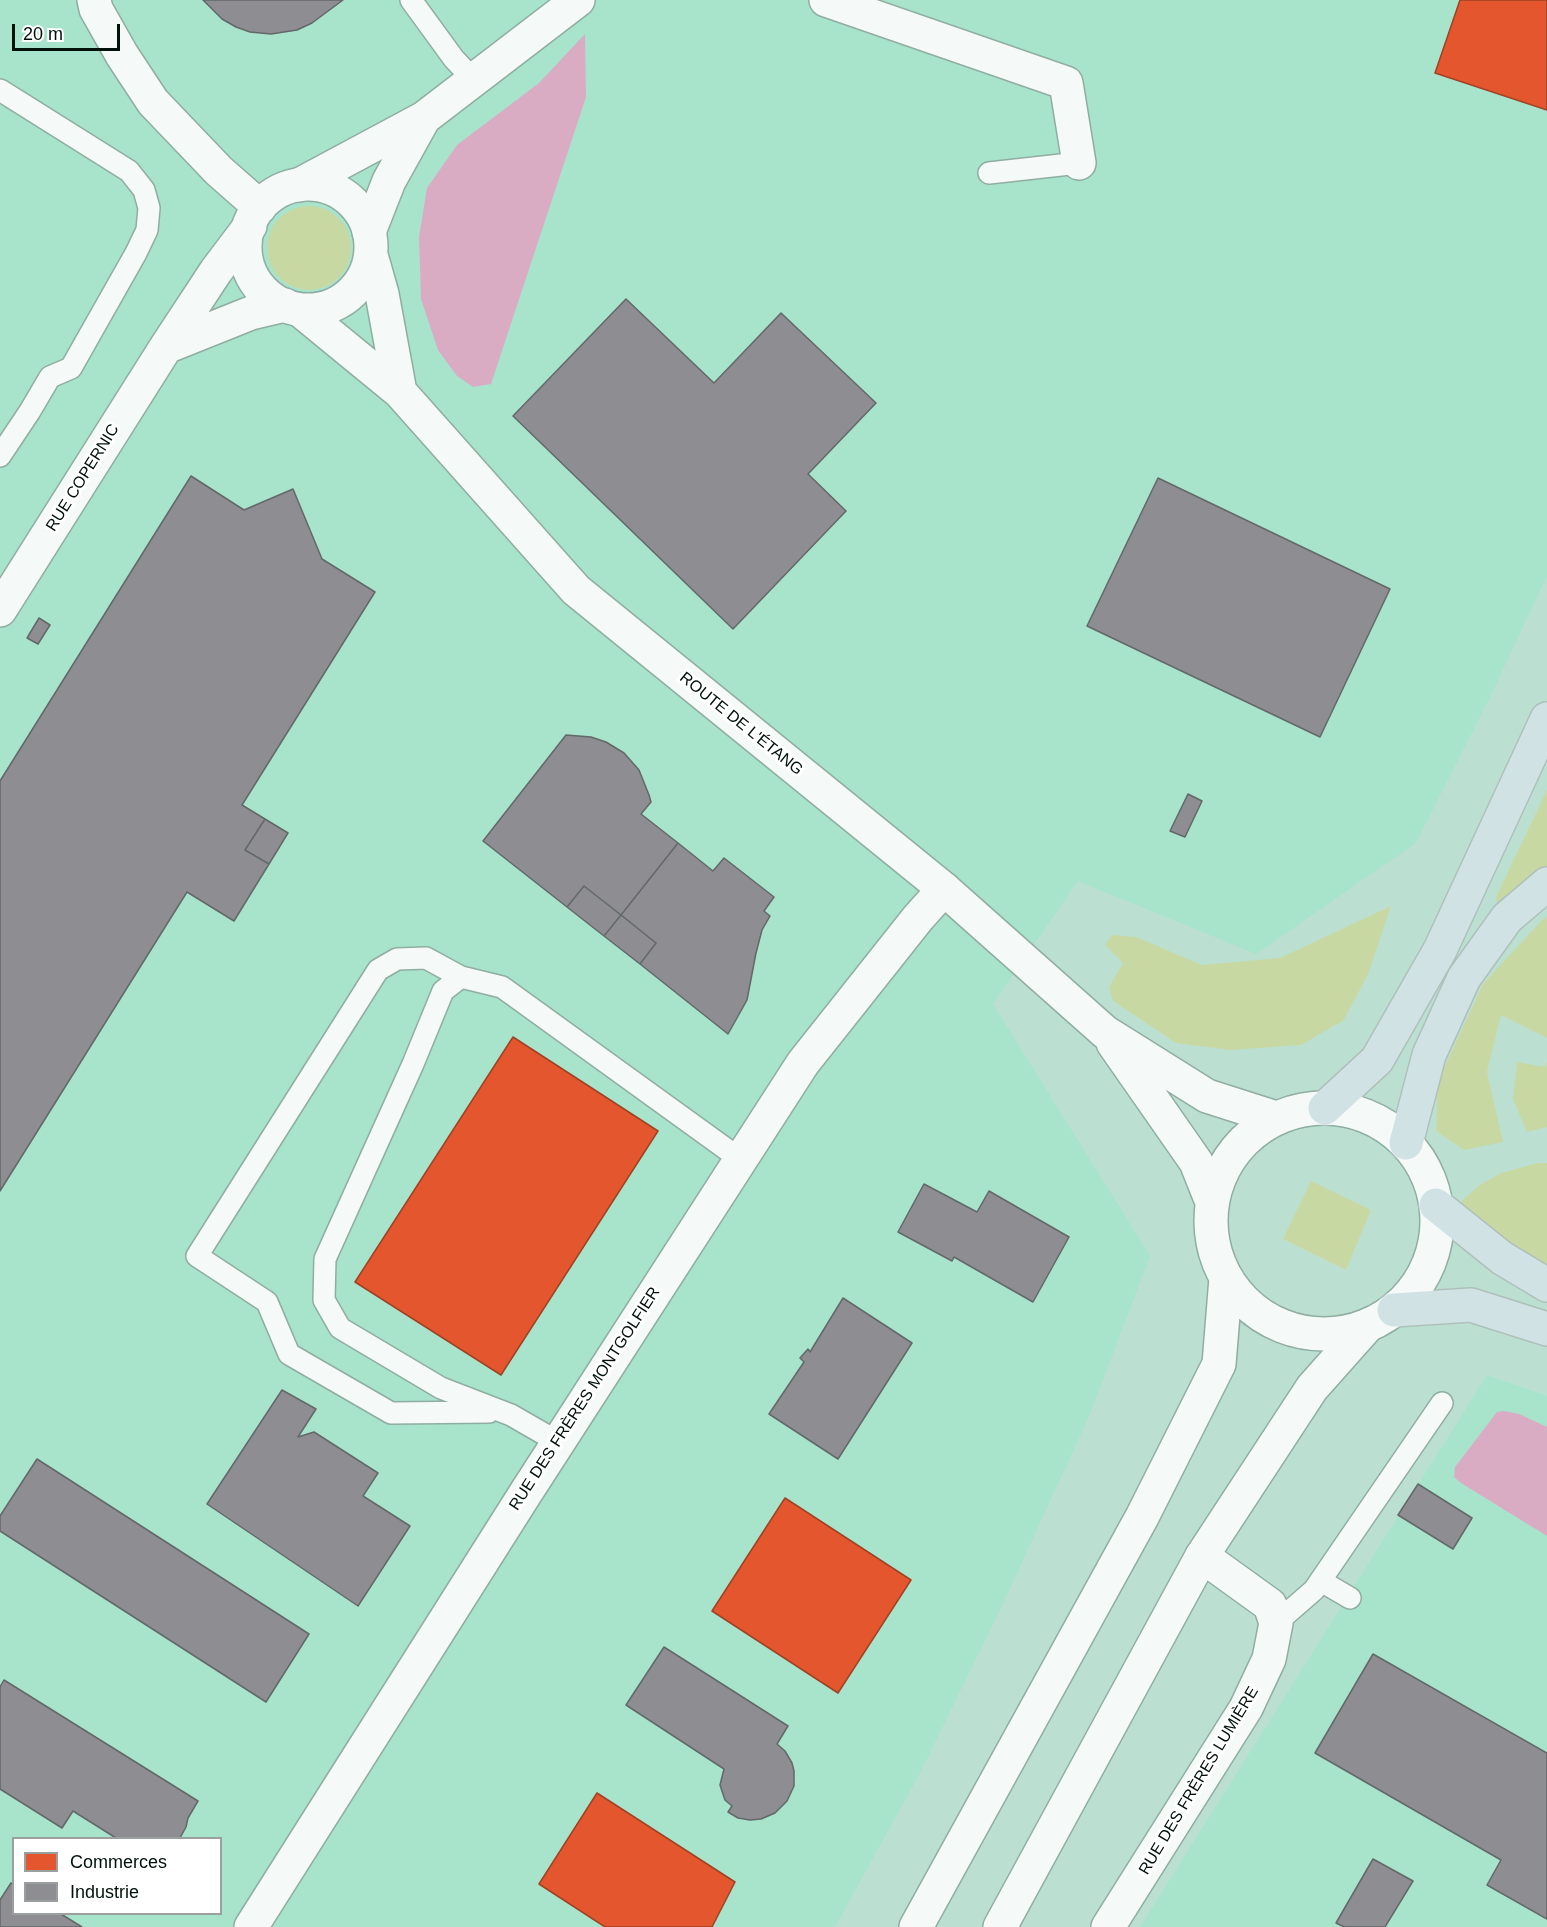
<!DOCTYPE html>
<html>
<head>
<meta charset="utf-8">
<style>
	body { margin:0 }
	#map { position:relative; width:1547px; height:1927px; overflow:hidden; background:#bbe0d2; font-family:Helvetica,sans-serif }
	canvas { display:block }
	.legend { position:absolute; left:12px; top:1837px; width:210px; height:78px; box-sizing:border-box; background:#fff; border:2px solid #99a09d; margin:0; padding:8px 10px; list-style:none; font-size:18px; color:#00120a }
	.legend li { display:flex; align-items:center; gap:12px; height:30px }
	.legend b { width:30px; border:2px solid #99a09d }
	.scale { position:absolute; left:12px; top:24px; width:108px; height:27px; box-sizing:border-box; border:3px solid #00120a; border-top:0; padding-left:8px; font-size:18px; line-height:21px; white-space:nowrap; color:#00120a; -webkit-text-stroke:4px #fff; paint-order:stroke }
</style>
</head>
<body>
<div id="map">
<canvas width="1547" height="1927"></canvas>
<ul class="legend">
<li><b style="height:16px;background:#e4572e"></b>Commerces</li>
<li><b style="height:16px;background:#8d8d92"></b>Industrie</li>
</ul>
<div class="scale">20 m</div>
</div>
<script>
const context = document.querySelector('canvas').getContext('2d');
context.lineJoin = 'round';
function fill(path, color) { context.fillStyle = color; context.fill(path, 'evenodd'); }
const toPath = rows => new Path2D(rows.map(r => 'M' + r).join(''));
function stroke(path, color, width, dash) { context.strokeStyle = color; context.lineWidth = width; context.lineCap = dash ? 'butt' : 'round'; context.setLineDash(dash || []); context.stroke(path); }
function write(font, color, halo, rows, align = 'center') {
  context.font = font + ' Helvetica,sans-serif'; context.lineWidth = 6; context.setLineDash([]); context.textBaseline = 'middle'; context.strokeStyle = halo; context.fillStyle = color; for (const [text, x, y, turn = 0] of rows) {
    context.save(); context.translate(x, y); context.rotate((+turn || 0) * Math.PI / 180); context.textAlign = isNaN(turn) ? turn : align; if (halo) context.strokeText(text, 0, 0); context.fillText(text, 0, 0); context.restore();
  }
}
const built = toPath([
	[0,0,74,0,126,74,85,0,1547,0,1547,576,1492,693,1416,843,1256,954,1078,881,993,1004,1150,1256,1090,1414,1002,1606,919,1775,835,1927,0,1927],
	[14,1838,220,1838,220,1914,14,1914],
	[1487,1375,1547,1396,1547,1927,1140,1927]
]);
const green = toPath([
	'267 248a42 42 0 1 1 84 0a42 42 0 1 1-84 0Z',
	[1547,790,1547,871,1499,909,1496,897],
	[1391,906,1368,974,1344,1020,1301,1045,1230,1050,1176,1043,1113,1001,1109,987,1123,963,1105,945,1112,935,1136,937,1202,965,1280,958],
	[1547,917,1547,1038,1501,1015,1487,1072,1503,1142,1464,1150,1436,1131,1438,1081,1483,984,1542,920],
	[1547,1061,1547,1127,1527,1132,1513,1099,1517,1062,1545,1067],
	[1538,1163,1547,1163,1547,1273,1472,1222,1461,1202,1478,1186,1501,1173],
	[1311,1181,1371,1210,1346,1270,1283,1239]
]);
const water = toPath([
	[585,34,586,97,491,384,473,387,457,376,438,350,421,299,419,237,427,188,457,145,539,83],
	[1504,1411,1519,1414,1547,1427,1547,1536,1461,1483,1454,1477,1455,1467,1497,1412]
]);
const shops = toPath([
	[1460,0,1547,0,1547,110,1435,73,1460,0],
	[513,1037,658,1131,501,1375,355,1282,513,1037],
	[785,1498,911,1580,838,1693,712,1611,785,1498],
	[597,1793,735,1882,712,1927,605,1927,539,1884,597,1793]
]);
const industry = toPath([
	[203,0,343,0,312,23,297,30,271,34,250,32,236,27,222,19,203,0],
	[626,299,714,383,781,313,876,403,808,474,846,511,733,629,513,416,626,299],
	[191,476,244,510,293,489,322,559,375,592,242,805,265,819,245,850,269,864,234,921,187,892,0,1191,0,781,191,476],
	[1158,478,1390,589,1320,737,1087,626,1158,478],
	[39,618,50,625,38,644,27,638,39,618],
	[566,735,591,737,606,742,624,753,639,770,649,795,651,802,641,814,678,843,621,915,584,886,567,907,483,841,566,735],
	[1188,794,1202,801,1185,837,1170,831,1188,794],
	[265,819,288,833,269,864,245,850,265,819],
	[678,843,713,871,724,858,774,897,764,911,770,916,762,930,756,953,747,1000,728,1034,640,964,656,943,621,915,678,843],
	[584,886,621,915,604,936,567,907,584,886],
	[621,915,656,943,640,964,604,936,621,915],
	[924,1184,977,1212,989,1191,1069,1237,1033,1302,954,1257,952,1261,898,1232,924,1184],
	[843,1298,912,1343,838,1459,769,1414,804,1362,800,1358,808,1349,810,1352,843,1298],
	[282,1390,316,1409,298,1437,314,1432,378,1473,363,1496,410,1526,358,1606,207,1504,282,1390],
	[37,1459,309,1634,266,1702,0,1531,0,1516,37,1459],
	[1418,1484,1472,1518,1453,1549,1398,1515,1418,1484],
	[664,1647,788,1726,777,1744,785,1751,792,1763,794,1771,794,1786,787,1801,775,1813,761,1819,750,1820,738,1818,728,1812,732,1806,725,1800,720,1785,724,1769,626,1705,664,1647],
	[1373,1654,1547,1753,1547,1919,1487,1885,1501,1860,1315,1753,1373,1654],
	[4,1680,198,1801,188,1818,186,1827,180,1838,116,1838,73,1811,62,1828,0,1789,0,1687,4,1680],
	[1373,1859,1413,1881,1385,1927,1344,1927,1336,1923,1373,1859],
	[11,1883,14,1884,14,1914,61,1914,82,1927,0,1927,0,1900,11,1883]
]);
const lane = toPath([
	[411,0,454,59,474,80],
	[0,90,129,171,144,190,149,208,147,230,136,253,71,368,50,377,30,411,0,456],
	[989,173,1079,163],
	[461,977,426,958,397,959,378,970,197,1256,267,1302,289,1354,391,1413,489,1412],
	[558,1442,511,1415,441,1388,340,1328,324,1300,325,1259,413,1064,443,991,461,977,502,987,740,1159],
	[1321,1581,1350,1598],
	[1276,1623,1314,1590,1442,1403]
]);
const street = toPath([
	[826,0,1066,83,1079,163],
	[299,185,424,118,578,0],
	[369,232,389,181,424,118],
	[166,347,251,313,285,305],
	[0,610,166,347,216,271,250,226],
	[251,1927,525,1494,803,1063,918,918,944,889],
	[1108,1927,1246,1708,1269,1659,1276,1623,1270,1605,1202,1556]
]);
const secondary = toPath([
	[94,0,96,9,122,55,153,102,219,171,260,207],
	'245 247a63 63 0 1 1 126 0a63 63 0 1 1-126 0Z',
	[371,255,382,294,400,392],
	[300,310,400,392,576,590,944,889,1105,1032,1207,1096,1276,1118],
	[1113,1043,1196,1162,1212,1202],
	'1211 1221a113 113 0 1 1 226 0a113 113 0 1 1-226 0Z',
	[916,1927,1142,1517,1219,1364,1226,1278],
	[1000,1927,1202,1556,1312,1388,1368,1325]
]);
const highway = toPath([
	[1325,1108,1377,1060,1440,950,1547,719],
	[1406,1143,1429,1055,1464,978,1507,918,1547,884],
	[1436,1205,1502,1258,1547,1285],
	[1394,1310,1471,1305,1547,1329]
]);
const streetNames = [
	["RUE COPERNIC",83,478,-58],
	["ROUTE DE L'ÉTANG",741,724,39],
	["RUE DES FRÈRES MONTGOLFIER",585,1399,-57],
	["RUE DES FRÈRES LUMIÈRE",1199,1781,-59]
];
fill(built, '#a8e3cc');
fill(green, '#c8d8a3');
fill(water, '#daacc4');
fill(shops, '#e4572e');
stroke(shops, '#a04223', 1.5);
fill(industry, '#8d8d92');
stroke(industry, '#636869', 1.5);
stroke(lane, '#90ada2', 24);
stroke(street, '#90ada2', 36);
stroke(secondary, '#90ada2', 36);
stroke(highway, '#afc0ba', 36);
stroke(lane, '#f5faf8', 21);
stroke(street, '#f5faf8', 33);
stroke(secondary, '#f5faf8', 33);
stroke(highway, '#d1e2e5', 33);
write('16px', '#00120a', '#fff', streetNames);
</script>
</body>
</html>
